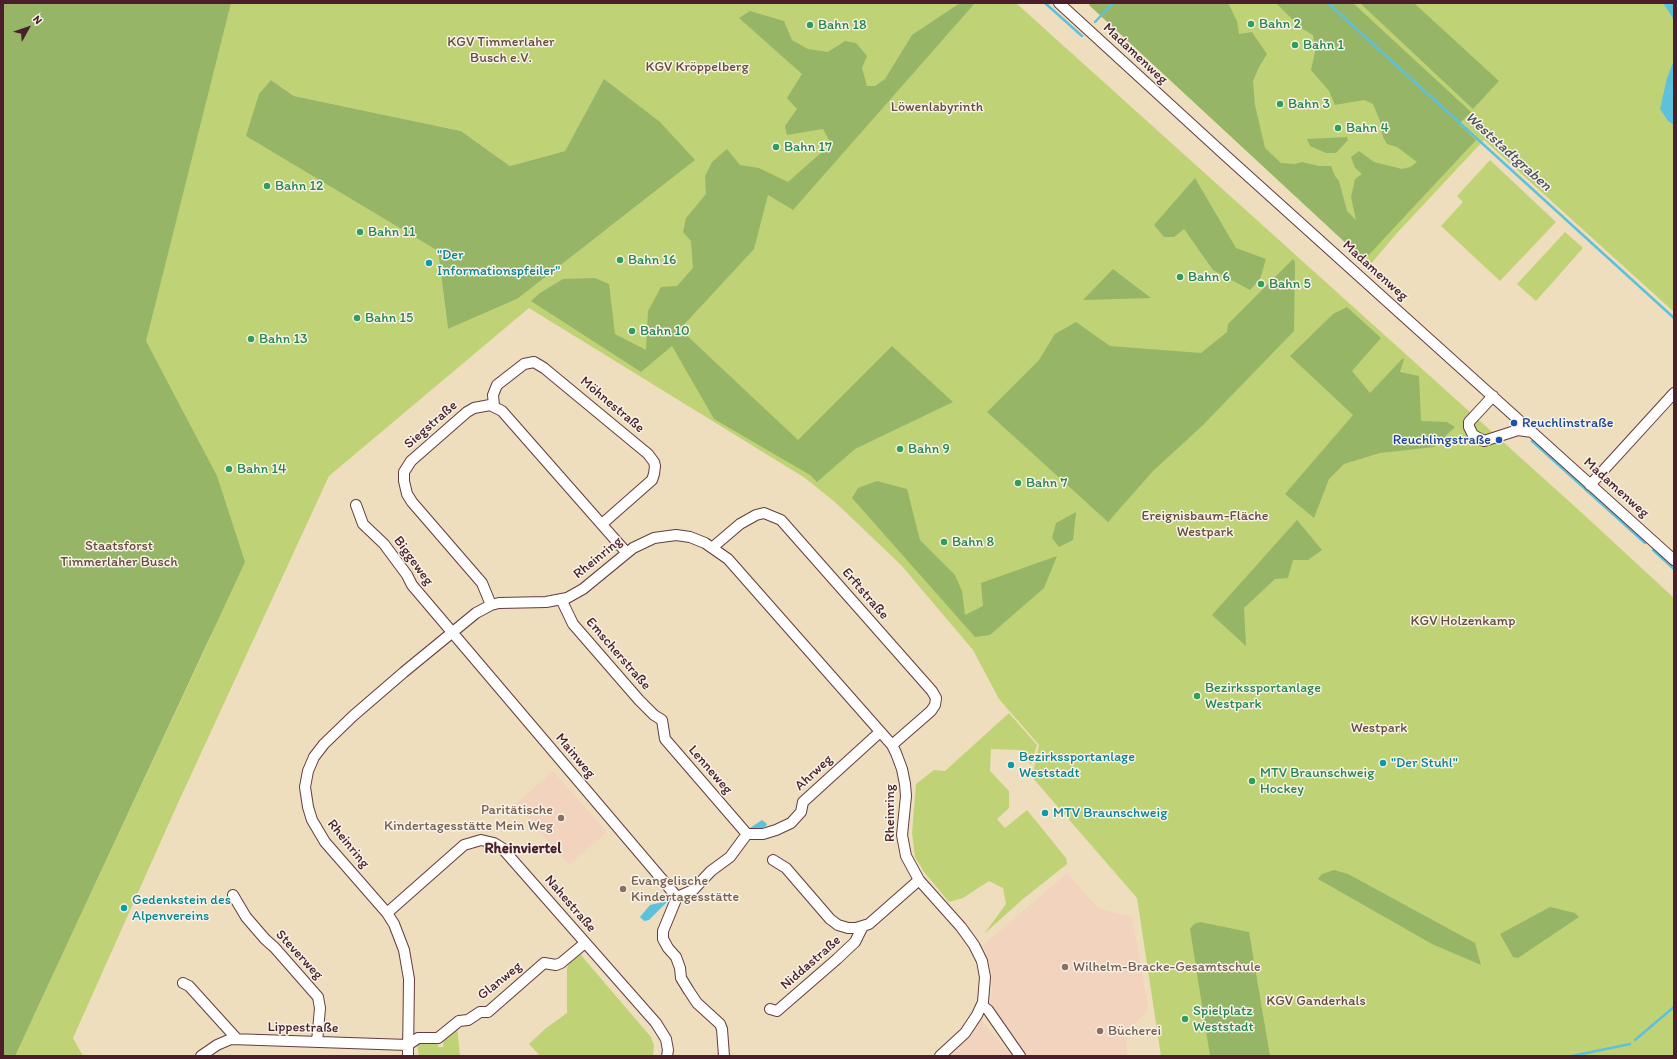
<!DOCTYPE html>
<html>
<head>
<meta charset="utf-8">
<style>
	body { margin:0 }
	#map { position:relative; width:1677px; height:1059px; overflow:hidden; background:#efdebd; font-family:Itim,sans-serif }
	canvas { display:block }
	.frame { position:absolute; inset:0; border:4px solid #4a1f2b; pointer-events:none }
	.north { position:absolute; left:8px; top:8px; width:40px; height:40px; -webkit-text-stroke:3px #f7f3e8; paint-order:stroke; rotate:50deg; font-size:11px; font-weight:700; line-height:16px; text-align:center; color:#4a1f2b }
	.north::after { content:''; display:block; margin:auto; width:14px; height:18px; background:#4a1f2b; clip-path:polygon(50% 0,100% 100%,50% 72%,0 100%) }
</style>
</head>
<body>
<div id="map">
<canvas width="1677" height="1059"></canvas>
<div class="frame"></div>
<div class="north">N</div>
</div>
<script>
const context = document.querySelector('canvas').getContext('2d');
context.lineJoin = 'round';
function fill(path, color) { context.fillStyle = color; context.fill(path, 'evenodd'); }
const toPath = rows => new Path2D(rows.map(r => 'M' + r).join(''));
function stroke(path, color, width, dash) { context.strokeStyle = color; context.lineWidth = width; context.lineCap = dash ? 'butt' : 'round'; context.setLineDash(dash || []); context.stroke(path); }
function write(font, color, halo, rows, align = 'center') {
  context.font = font + ' Itim,sans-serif'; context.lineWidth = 3; context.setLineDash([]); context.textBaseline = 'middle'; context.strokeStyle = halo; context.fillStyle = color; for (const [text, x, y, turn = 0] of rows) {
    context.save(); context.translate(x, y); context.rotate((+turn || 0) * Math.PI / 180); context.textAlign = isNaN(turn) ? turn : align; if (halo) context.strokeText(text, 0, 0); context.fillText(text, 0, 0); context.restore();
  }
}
const built = toPath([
	[553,771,607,832,569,865,515,804],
	[1067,873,1098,908,1132,917,1148,1006,1145,1014,1126,1031,1127,1056,1025,1056,1012,1041,990,1003,992,990,991,972,987,957,982,946],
	[977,1015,1012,1056,946,1056]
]);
const green = toPath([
	[3,3,1016,3,1582,513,1674,598,1674,1056,1161,1056,1137,898,1032,777,1039,745,999,699,973,650,901,565,836,503,805,478,529,308,329,476,178,803,73,1038,83,1056,3,1056,33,1017,211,636],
	[605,79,517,299,448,329,438,251,247,136,271,80,294,96,461,131,510,166,565,151],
	[1091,3,1674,3,1674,312,1484,140,1397,233,1370,265,1089,5],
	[1490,160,1556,222,1500,281,1441,226,1463,202,1457,196],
	[1565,232,1583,248,1536,301,1517,284],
	[1009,713,1037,745,1031,765,1019,750,991,749,990,771,1009,791,1009,808,997,819,1005,828,1027,810,1066,858,1067,864,1023,899,984,934,1006,904,1003,888,989,881,963,898,949,902,924,872,915,857,912,833,916,784,934,770,945,771],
	[580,954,651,1037,654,1045,653,1056,540,1056,529,1044,545,1029,567,1013,567,968,572,958],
	[457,1025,460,1056,419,1056,416,1039,438,1039,438,1047,443,1047,444,1038]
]);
const forest = toPath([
	[3,3,231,3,146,341,217,476,245,562,15,1056,3,1056],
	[960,3,975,3,793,210,768,195,754,249,680,329,798,440,892,346,953,402,855,449,817,482,810,475,714,419,672,346,641,372,531,301,540,293,563,279,595,278,609,284,615,334,646,350,648,311,661,287,677,286,693,268,691,241,683,232,686,218,706,194,705,176,712,162,727,149,740,165,759,168,788,182,831,144,823,129,787,135,785,126,797,109,787,98,802,74,739,18,750,11,784,21,792,40,808,49,828,52,845,41,856,43,867,56,862,68,867,86,875,86,885,79,912,35],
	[1091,3,1228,3,1237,21,1239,34,1252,32,1267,54,1259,67,1253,81,1255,105,1265,148,1281,163,1295,164,1302,162,1319,166,1331,166,1335,176,1339,181,1347,211,1356,220,1351,197,1355,179,1362,174,1355,168,1351,157,1359,151,1374,162,1402,169,1410,167,1417,162,1397,147,1387,144,1383,137,1380,121,1373,104,1364,100,1335,105,1329,91,1311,70,1315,52,1313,35,1301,28,1276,3,1353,3,1471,112,1459,124,1476,140,1364,260,1089,5],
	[1360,3,1414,3,1499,81,1473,109],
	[604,79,660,122,695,160,517,299,448,329,438,251,246,136,259,94,271,80,294,96,461,131,510,166,565,151],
	[1347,137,1348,140,1336,153,1326,153,1310,146,1307,139],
	[1195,178,1236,248,1266,259,1260,279,1250,290,1213,270,1184,229,1174,237,1164,237,1154,225],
	[1293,259,1295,262,1294,331,1202,426,1153,471,1108,522,987,412,1039,360,1055,334,1076,322,1110,346,1201,353,1227,332,1228,324],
	[1113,269,1151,298,1083,300],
	[1347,307,1381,338,1352,371,1370,393,1403,358,1404,359,1400,372,1419,376,1421,421,1447,422,1455,427,1434,447,1380,453,1344,464,1329,479,1314,518,1285,494,1353,415,1290,356,1333,314],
	[877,481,907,489,920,540,955,575,962,591,965,615,983,606,981,583,1057,556,1044,588,990,635,975,637,852,498,858,488],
	[1076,512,1073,540,1059,547,1052,538,1056,523],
	[1297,520,1322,550,1308,560,1293,560,1288,578,1275,579,1244,608,1246,646,1212,615],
	[1334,870,1348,874,1475,943,1481,965,1432,944,1318,879,1322,874],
	[1550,907,1575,913,1579,917,1518,958,1513,957,1500,934],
	[1200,922,1249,932,1270,1056,1210,1056,1190,929,1194,924]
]);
const water = toPath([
	[1663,3,1674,3,1674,20],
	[1674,60,1674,125,1668,121,1660,109,1667,78],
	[762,820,767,824,766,826,758,830,750,828],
	[663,902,667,902,649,920,644,921,640,917,650,905]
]);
const stream = toPath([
	[1045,3,1082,36],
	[1328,3,1674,318],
	[1095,22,1113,3],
	[1532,441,1645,543],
	[1653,550,1674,569],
	[1635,1040,1674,1007],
	[1572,1056,1630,1044]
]);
const minor = toPath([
	[1059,3,1226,156,1674,560],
	[1493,396,1469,422,1469,427,1473,435,1484,441,1518,430,1532,432],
	[494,406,493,395,497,385,524,364,534,362,544,368,648,454,654,462,655,466,654,474,652,480,602,524],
	[1590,485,1674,393],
	[356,505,363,524,384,544,407,575,412,585,677,897],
	[713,547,740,524,756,515,764,513,781,520,932,691,936,698,935,705,931,711,892,745],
	[561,599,573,624,639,700,654,715,662,720,665,739,747,834],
	[491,605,482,583,412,502,407,494,404,481,404,472,411,461,467,412,474,408,490,405,502,411,626,552],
	[773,860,786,868,830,919,838,925,848,928,856,928,869,924,919,880],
	[233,895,246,917,265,939,275,948,318,997,320,1008,317,1042],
	[677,897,693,890,711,871,730,857,747,834,763,834,776,830,791,823,801,812,803,802,880,732],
	[677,897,663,931,663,939,668,948,676,957,680,968,681,978,689,991,697,1003,720,1024,722,1029,724,1056],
	[387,913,464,845,481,840,494,843,502,848,656,1023,666,1039,668,1050,667,1056],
	[183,983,189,986,237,1039],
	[982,1005,988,1010,1020,1056],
	[770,1009,777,1011,837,959,855,942,863,926],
	[201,1056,217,1045,231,1039,408,1045,418,1038,438,1038,459,1021,468,1020,480,1012,488,1012,544,963,556,965,561,963,585,943],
	[408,1056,409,979,404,950,394,924,387,913,325,842,312,820,308,807,305,787,308,771,314,757,324,744,353,716,404,672,476,613,491,605,499,603,546,602,567,598,583,589,633,548,654,538,676,535,690,537,705,543,728,559,892,745,896,753,902,769,905,784,906,796,902,835,906,856,919,880,961,927,974,945,982,961,985,977,983,1002,977,1015,965,1033,940,1056]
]);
const markers = [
	[1251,24,4,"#2e9e5b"],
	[810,25,4,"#2e9e5b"],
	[1295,45,4,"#2e9e5b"],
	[1280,104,4,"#2e9e5b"],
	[1338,128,4,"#2e9e5b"],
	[776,147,4,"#2e9e5b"],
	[267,186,4,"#2e9e5b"],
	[360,232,4,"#2e9e5b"],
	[620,260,4,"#2e9e5b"],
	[429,263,4,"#0f9aa8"],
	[1180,277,4,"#2e9e5b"],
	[1261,284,4,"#2e9e5b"],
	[357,318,4,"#2e9e5b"],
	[632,331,4,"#2e9e5b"],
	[251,339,4,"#2e9e5b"],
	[1514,423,4,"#1a4fb4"],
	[1499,440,4,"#1a4fb4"],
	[900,449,4,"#2e9e5b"],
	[229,469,4,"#2e9e5b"],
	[1018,483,4,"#2e9e5b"],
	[944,542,4,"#2e9e5b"],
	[1197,696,4,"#2e9e5b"],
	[1383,763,4,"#0f9aa8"],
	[1011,765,4,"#0f9aa8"],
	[1252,781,4,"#2e9e5b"],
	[1045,813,4,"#0f9aa8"],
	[561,818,4,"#8d6e63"],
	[623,889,4,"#8d6e63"],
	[124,908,4,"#0f9aa8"],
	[1065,967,4,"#8d6e63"],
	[1185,1019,4,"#2e9e5b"],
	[1100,1031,4,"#8d6e63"]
];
const leisureNames = [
	["Bahn 2",1259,24],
	["Bahn 18",818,25],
	["Bahn 1",1303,45],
	["Bahn 3",1288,104],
	["Bahn 4",1346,128],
	["Bahn 17",784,147],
	["Bahn 12",275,186],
	["Bahn 11",368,232],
	["Bahn 16",628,260],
	["Bahn 6",1188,277],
	["Bahn 5",1269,284],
	["Bahn 15",365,318],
	["Bahn 10",640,331],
	["Bahn 13",259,339],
	["Bahn 9",908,449],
	["Bahn 14",237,469],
	["Bahn 7",1026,483],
	["Bahn 8",952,542],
	["Bezirkssportanlage",1205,688],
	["Westpark",1205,704],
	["MTV Braunschweig",1260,773],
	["Hockey",1260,789],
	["Spielplatz",1193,1011],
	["Weststadt",1193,1027]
];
const parkNames = [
	["KGV Timmerlaher",501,42],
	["Busch e.V.",501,58],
	["KGV Kröppelberg",697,67],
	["Löwenlabyrinth",937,107],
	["Ereignisbaum-Fläche",1205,516],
	["Westpark",1205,532],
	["Staatsforst",119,546],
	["Timmerlaher Busch",119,562],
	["KGV Holzenkamp",1463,621],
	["Westpark",1379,728],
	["KGV Ganderhals",1316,1001]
];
const streetNames = [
	["Madamenweg",1135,54,43],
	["Madamenweg",1375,271,42],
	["Möhnestraße",612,405,40],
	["Siegstraße",431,425,-41],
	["Madamenweg",1616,488,42],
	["Rheinring",598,558,-39],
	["Biggeweg",413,561,54],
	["Erftstraße",865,594,49],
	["Emscherstraße",618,654,49],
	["Mainweg",575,756,50],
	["Lenneweg",710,770,49],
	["Ahrweg",814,773,-43],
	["Rheinring",890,813,-90],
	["Rheinring",348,844,51],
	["Nahestraße",570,904,49],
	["Steverweg",299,955,47],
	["Niddastraße",811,963,-41],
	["Glanweg",500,981,-39],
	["Lippestraße",303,1028,1]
];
const cultureNames = [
	["\"Der",437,255],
	["Informationspfeiler\"",437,271],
	["Bezirkssportanlage",1019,757],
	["Weststadt",1019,773],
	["\"Der Stuhl\"",1391,763],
	["MTV Braunschweig",1053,813],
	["Gedenkstein des",132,900],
	["Alpenvereins",132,916]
];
const transitNames = [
	["Reuchlinstraße",1522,423],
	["Reuchlingstraße",1491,440,"right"]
];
const educationNames = [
	["Paritätische",553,810,"right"],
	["Kindertagesstätte Mein Weg",553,826,"right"],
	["Evangelische",631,881],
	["Kindertagesstätte",631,897],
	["Wilhelm-Bracke-Gesamtschule",1073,967],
	["Bücherei",1108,1031]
];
const waterNames = [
	["Weststadtgraben",1508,152,42]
];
const neighbourhoodNames = [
	["Rheinviertel",523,849]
];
fill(built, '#f2d4be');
fill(green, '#bfd376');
fill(forest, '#97b567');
fill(water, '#5ec1dc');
stroke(stream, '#5ec1dc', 2.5);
stroke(minor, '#633c41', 12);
stroke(minor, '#fff', 10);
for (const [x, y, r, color] of markers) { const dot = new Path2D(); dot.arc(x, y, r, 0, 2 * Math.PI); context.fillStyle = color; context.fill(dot); stroke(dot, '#f7f3e8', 1.5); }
write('14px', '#27864d', '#f7f3e8', leisureNames, 'left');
write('14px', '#674c3e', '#f7f3e8', parkNames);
write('14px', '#4a1f2b', '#f7f3e8', streetNames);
write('14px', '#0d838f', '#f7f3e8', cultureNames, 'left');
write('14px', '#164399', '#f7f3e8', transitNames, 'left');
write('14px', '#785e54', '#f7f3e8', educationNames, 'left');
write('italic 15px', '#505060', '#f7f3e8', waterNames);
write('bold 15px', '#4a1f2b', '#f7f3e8', neighbourhoodNames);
</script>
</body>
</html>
